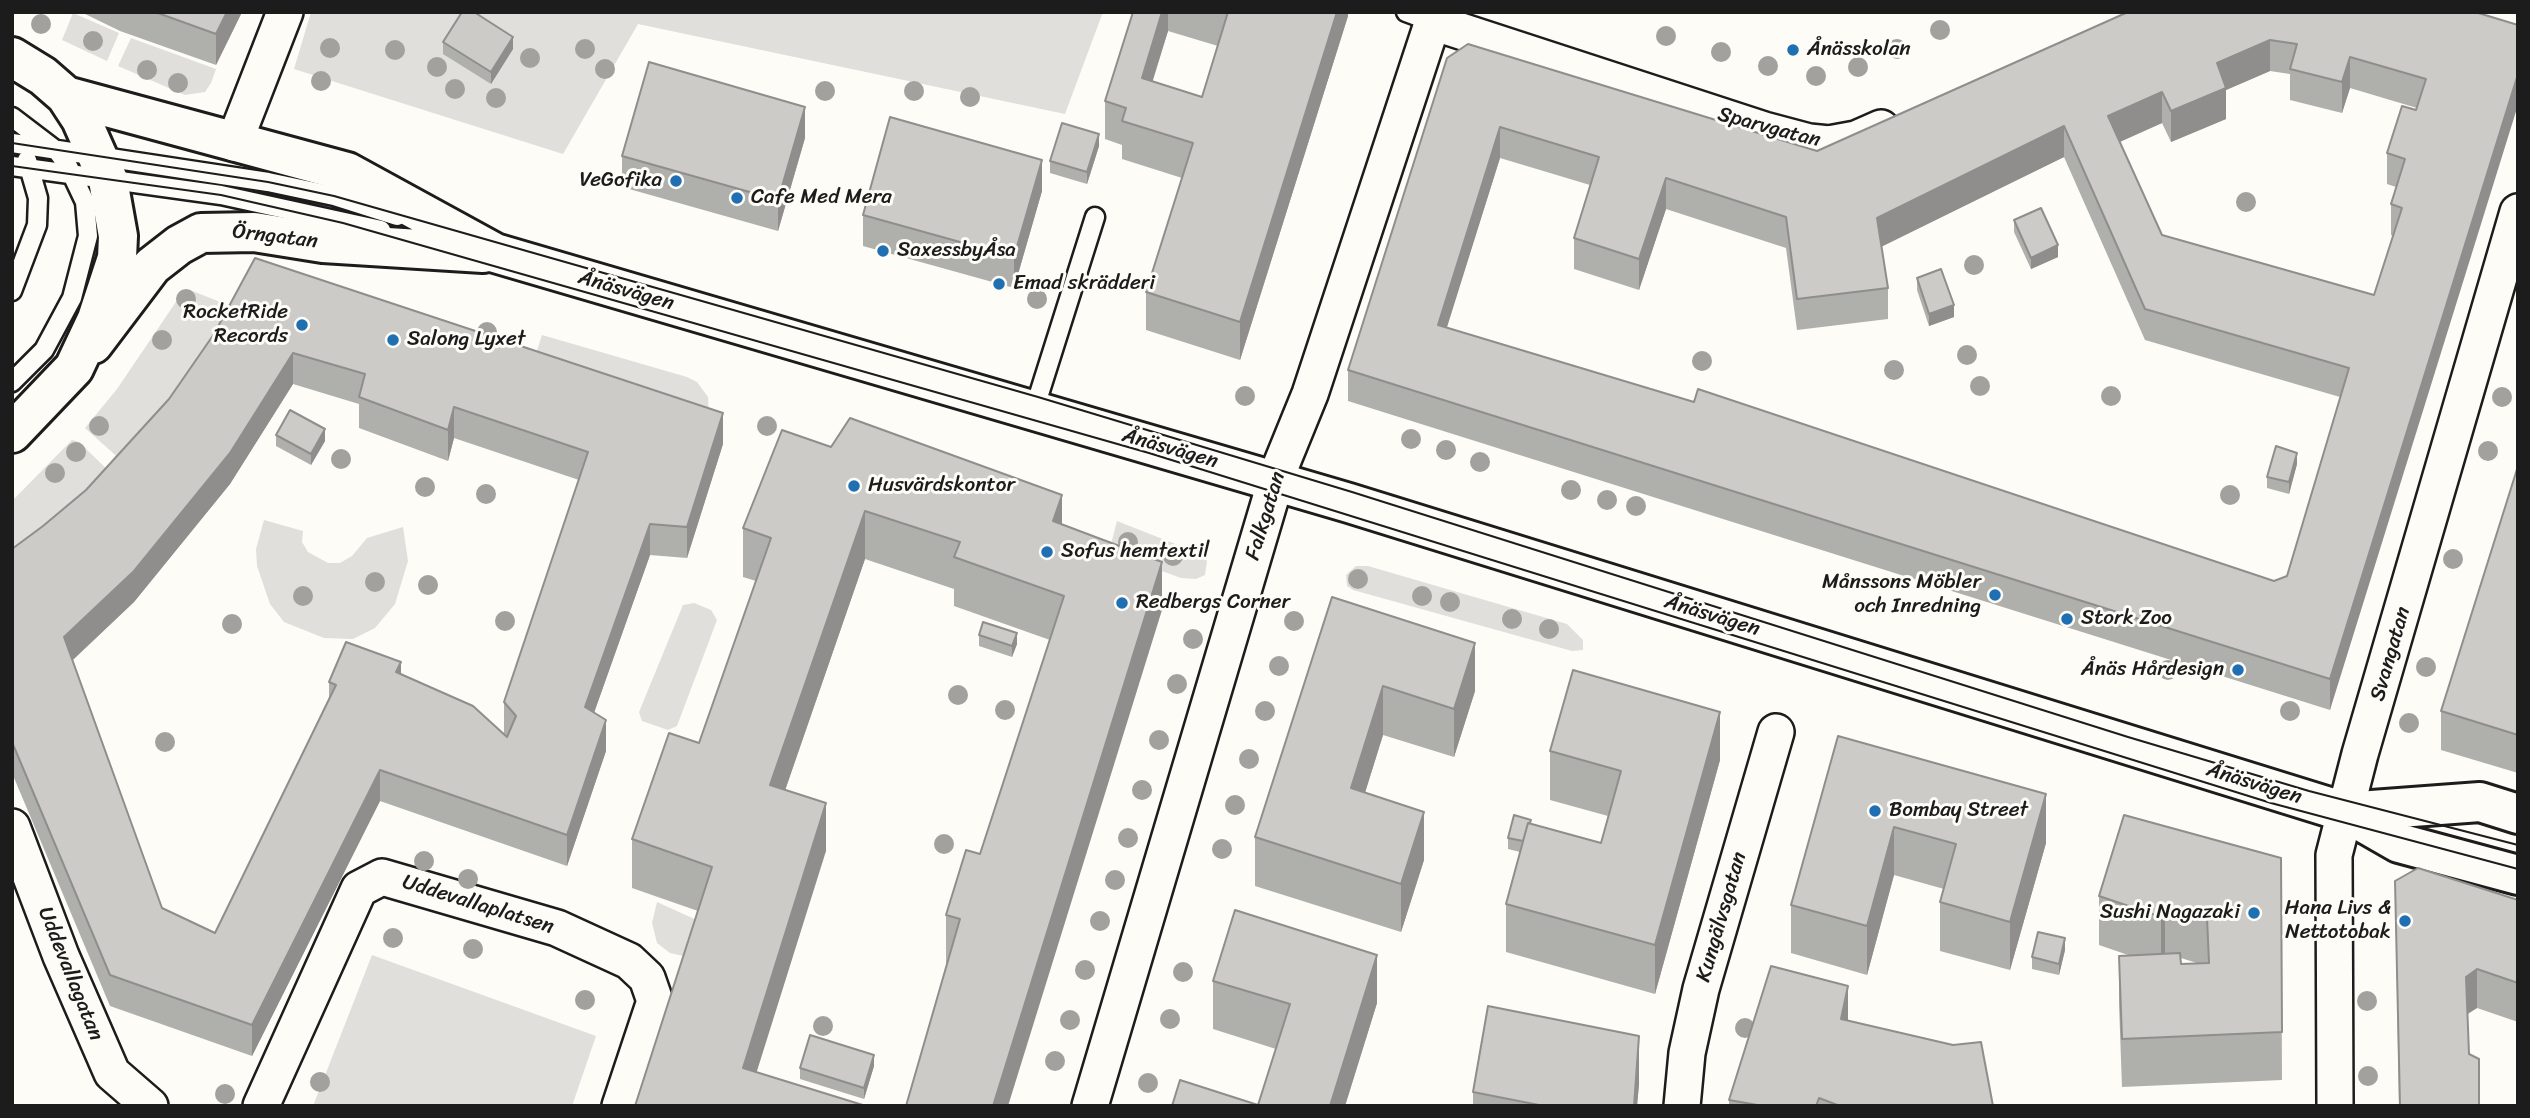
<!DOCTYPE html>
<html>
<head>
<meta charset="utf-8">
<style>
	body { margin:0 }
	#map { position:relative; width:2530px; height:1118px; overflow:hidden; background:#fdfcf7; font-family:Sriracha,sans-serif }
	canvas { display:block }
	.frame { position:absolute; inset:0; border:14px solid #1c1c1c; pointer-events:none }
</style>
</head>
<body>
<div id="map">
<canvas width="2530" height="1118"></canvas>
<div class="frame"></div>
</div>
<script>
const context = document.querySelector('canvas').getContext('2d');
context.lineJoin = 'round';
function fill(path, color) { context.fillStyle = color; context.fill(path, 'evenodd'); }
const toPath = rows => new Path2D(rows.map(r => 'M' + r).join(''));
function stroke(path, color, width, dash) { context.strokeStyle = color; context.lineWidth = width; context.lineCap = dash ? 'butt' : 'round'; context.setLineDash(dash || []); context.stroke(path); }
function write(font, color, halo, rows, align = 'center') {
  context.font = font + ' Sriracha,sans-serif'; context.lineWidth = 6; context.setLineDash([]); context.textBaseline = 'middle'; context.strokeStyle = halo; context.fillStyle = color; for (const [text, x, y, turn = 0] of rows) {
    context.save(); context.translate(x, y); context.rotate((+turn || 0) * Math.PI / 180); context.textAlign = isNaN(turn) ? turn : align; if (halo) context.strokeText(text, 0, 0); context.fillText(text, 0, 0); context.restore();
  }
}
const green = toPath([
	[311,12,1103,12,1065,114,638,24,563,154,294,69],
	[73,13,119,33,107,61,62,40],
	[131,38,216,69,211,83,205,92,185,95,118,66],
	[190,290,243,311,132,470,85,428,117,389,182,293],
	[542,335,687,377,697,382,708,397,709,415,528,379],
	[72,440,79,442,121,483,12,554,12,501],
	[264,520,303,531,302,542,308,552,328,563,340,563,352,556,367,538,403,527,408,561,395,604,375,628,353,639,324,638,284,622,270,604,257,566,256,549],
	[1117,521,1198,553,1207,561,1205,575,1196,579,1181,578,1109,552],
	[1356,566,1368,566,1567,624,1583,640,1583,650,1572,651,1353,590,1347,586,1346,575],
	[694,603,711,610,717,620,677,726,668,730,642,721,639,712,683,605],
	[657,902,701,922,688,957,670,953,657,943,652,923],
	[372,955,596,1036,572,1106,313,1106]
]);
const service = toPath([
	[1406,12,1433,22],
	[12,117,58,152,67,164,85,202,88,236,72,298,44,350,12,382],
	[12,143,268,182,334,196,397,216],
	[12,166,221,195,381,230],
	[12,291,37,225,38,198,27,160],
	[1034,410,1095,217]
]);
const minor = toPath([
	[1433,22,1764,130,1809,142,1829,144,1856,139,1881,128],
	[234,143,285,12],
	[12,827,61,956,112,1073,150,1106],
	[261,1106,359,889,382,877,557,928,629,961,647,978,655,1001,620,1106],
	[1090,1106,1279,470,1310,394,1436,12],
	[1682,1106,1687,1053,1701,989,1776,732],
	[2335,1106,2334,855,2360,754,2518,212]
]);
const tertiary = toPath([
	[12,57,43,76,66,96,347,172,495,253,1349,503,2345,812,2399,843,2518,875],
	[93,344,152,266,179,245,201,233,254,232,323,243,483,253],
	[12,433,74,368,97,319,117,258,118,236,108,180,81,119,66,96],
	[2345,812,2480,802,2518,814]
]);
const tram = toPath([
	[12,143,268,182,334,196,1038,397,1352,492,2128,737,2309,791,2518,845],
	[12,166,221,195,343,223,1149,453,2271,803,2518,869]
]);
const trees = [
	[41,24],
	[1940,30],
	[1666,36],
	[93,41],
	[330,48],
	[585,49],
	[1897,49],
	[395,50],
	[1721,52],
	[530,58],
	[1768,66],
	[437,67],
	[1858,67],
	[605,69],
	[147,70],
	[1816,76],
	[321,81],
	[178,83],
	[455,89],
	[825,91],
	[914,91],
	[970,97],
	[496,98],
	[2246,202],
	[1974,265],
	[186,299],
	[1037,299],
	[487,332],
	[162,340],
	[1967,355],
	[1702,361],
	[1894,370],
	[1980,386],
	[1245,396],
	[2111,396],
	[2502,397],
	[99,426],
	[767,426],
	[1411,439],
	[1446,450],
	[2488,451],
	[76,452],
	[341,459],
	[1480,462],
	[55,473],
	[425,487],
	[1571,490],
	[486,494],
	[2230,495],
	[1607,500],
	[1636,506],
	[1128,542],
	[1173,556],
	[2453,559],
	[1358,579],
	[375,582],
	[428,585],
	[303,596],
	[1422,596],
	[1450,602],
	[1512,619],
	[505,621],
	[1294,621],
	[232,624],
	[1549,629],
	[1193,639],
	[1279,666],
	[2426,667],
	[2168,670],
	[1177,684],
	[958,695],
	[1005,710],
	[1265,711],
	[2290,711],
	[2409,723],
	[1159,740],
	[165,742],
	[1249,759],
	[1142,790],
	[1235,805],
	[1128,838],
	[944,844],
	[1222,849],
	[424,861],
	[468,879],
	[1115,880],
	[1100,921],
	[393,938],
	[473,949],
	[1085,970],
	[1183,972],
	[585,1000],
	[2367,1001],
	[1170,1019],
	[1070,1020],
	[823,1026],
	[1745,1028],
	[1055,1061],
	[2368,1076],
	[320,1082],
	[1148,1083],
	[225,1094]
];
const wall = toPath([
	[81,12,242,12,216,65,120,31],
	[1133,12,1348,12,1348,16,1240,360,1146,330,1146,292,1182,178,1122,159,1122,145,1105,139,1105,101],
	[1168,31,1218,46,1202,97,1152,81],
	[2128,12,2475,12,2330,710,1348,401,1348,370,1447,58,1817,151],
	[2270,71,2290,74,2290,100,2342,113,2350,88,2417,108,2387,153,2387,184,2396,187,2391,204,2391,235,2393,236,2374,295,2162,235,2120,142,2162,123,2171,142,2226,119,2226,90],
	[2064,157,2145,340,2340,397,2287,576,2274,581,1446,328,1500,158,1590,185,1574,238,1574,269,1639,290,1666,209,1786,248,1797,330,1888,319,1888,288,1881,246],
	[443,42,513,49,491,84,443,54],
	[805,138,778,231,622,187,622,156],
	[1099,146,1087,184,1050,173,1050,161],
	[1042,191,1014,288,863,246,863,215],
	[2014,220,2058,257,2031,269,2014,232],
	[1917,278,1954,317,1929,326,1917,290],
	[214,334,723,444,687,558,650,555,594,713,606,751,567,866,380,801,252,1056,110,1006,12,773,12,549,43,526,86,490,169,399],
	[293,384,359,404,359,428,448,461,454,438,579,480,504,702,504,733,401,674,329,682,329,698,215,933,162,908,73,660,134,602,230,484],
	[276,435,325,441,311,465,276,446],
	[831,447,1062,524,1162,610,947,964,946,964,946,915,980,854,1050,640,954,606,954,589,865,559,785,790,826,851,635,1106,698,911,632,888,632,839,699,743,756,581,743,577,743,528],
	[2297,464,2289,494,2267,488,2267,477],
	[2518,466,2518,773,2441,750,2441,711],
	[1332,597,1475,691,1454,757,1383,735,1365,793,1424,860,1401,932,1255,886,1255,837],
	[979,635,1017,644,1012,657,979,646],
	[1838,736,2046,843,2010,970,1940,951,1940,902,1944,889,1894,875,1867,975,1791,953,1791,905],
	[1550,751,1720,760,1655,994,1506,952,1506,904,1520,852,1508,849,1508,838,1531,824,1601,843,1608,816,1550,800],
	[2281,858,2282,1080,2122,1087,2119,1004,2119,956,2131,956,2099,945,2099,896],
	[2181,958,2200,964,2181,964],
	[2395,881,2518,900,2518,1022,2477,1008,2467,1014,2469,1054,2479,1106,2399,1106],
	[2065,950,2059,975,2032,969,2032,957],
	[1213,981,1377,1003,1345,1106,1172,1106,1258,1105,1276,1049,1213,1029],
	[1848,1020,1993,1106,1729,1106,1729,1100],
	[874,1066,864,1099,800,1079,800,1068],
	[1639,1084,1637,1106,1473,1106,1473,1092]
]);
const shadedWall = toPath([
	[227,12,242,12,216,65,216,34],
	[1162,12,1168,12,1168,31,1142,116,1142,78],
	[1337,12,1348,12,1348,16,1240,360,1240,322],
	[513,37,513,49,491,84,491,72],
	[2270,40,2270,71,2226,90,2226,119,2171,142,2171,111,2217,63],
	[2350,57,2350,88,2342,113,2342,82],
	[2518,74,2518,105,2330,710,2330,679],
	[2162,92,2162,123,2108,147,2108,116],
	[805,107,805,138,778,231,778,200],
	[2064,126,2064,157,1877,249,1877,218],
	[1500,127,1500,158,1438,356,1438,325],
	[1099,134,1099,146,1087,184,1087,172],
	[1042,160,1042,191,1014,288,1014,257],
	[1666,178,1666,209,1639,290,1639,259],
	[2058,245,2058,257,2031,269,2031,258],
	[1954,305,1954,317,1929,326,1929,314],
	[293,353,293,384,230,484,134,602,64,668,64,637],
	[454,407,454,438,448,461,448,430],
	[723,413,723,444,687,558,687,527],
	[325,429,325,441,311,465,311,454],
	[2297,453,2297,464,2289,494,2289,482],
	[1062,495,1062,543,1053,521],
	[865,511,865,559,770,834,770,785],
	[650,524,650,555,585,738,585,707],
	[1162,562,1162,610,1008,1106,993,1106],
	[1017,633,1017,644,1012,657,1012,646],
	[1475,643,1475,691,1454,757,1454,709],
	[401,662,401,693,396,672],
	[1383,686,1383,735,1351,837,1351,788],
	[1720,712,1720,760,1655,994,1655,945],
	[606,720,606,751,567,866,567,835],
	[380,770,380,801,252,1056,252,1025],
	[2046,794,2046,843,2010,970,2010,922],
	[826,803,826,851,746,1106,743,1068],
	[1424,812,1424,860,1401,932,1401,884],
	[1894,827,1894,875,1867,975,1867,926],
	[2165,905,2165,953,2161,966,2161,917],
	[2065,938,2065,950,2059,975,2059,964],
	[1377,955,1377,1003,1345,1106,1330,1106],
	[2477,969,2477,1008,2466,1015,2466,977],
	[1848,986,1848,1034,1841,1019],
	[1639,1036,1639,1084,1637,1106,1634,1106],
	[874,1055,874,1066,864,1099,864,1088]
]);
const building = toPath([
	[155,12,227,12,216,34,155,12],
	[462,12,474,12,513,37,491,72,443,42,462,12],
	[1133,12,1162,12,1142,78,1202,97,1228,12,1337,12,1240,322,1146,292,1193,143,1122,121,1126,108,1105,101,1133,12],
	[2128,12,2475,12,2518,25,2518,74,2330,679,1348,370,1447,58,1468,44,1817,151,2128,12],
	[2270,40,2297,44,2290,69,2342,82,2350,57,2426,79,2416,110,2402,106,2387,153,2405,159,2391,204,2402,208,2374,295,2162,235,2108,116,2162,92,2171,111,2226,88,2217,63,2270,40],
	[2064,126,2145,309,2349,368,2287,576,2274,581,1698,389,1694,402,1438,325,1500,127,1599,157,1574,238,1639,259,1666,178,1786,217,1797,299,1888,288,1877,218,2064,126],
	[649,62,805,107,778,200,622,156,649,62],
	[890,117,1042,160,1014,257,863,215,890,117],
	[1062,123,1099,134,1087,172,1050,161,1062,123],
	[2041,208,2058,245,2031,258,2014,220,2041,208],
	[255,258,723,413,687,527,650,524,585,707,606,720,567,835,380,770,252,1025,110,975,12,742,12,549,43,526,86,490,169,399,214,334,255,258],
	[293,353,365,374,359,397,448,430,454,407,588,452,504,702,516,716,507,737,473,706,396,672,401,662,346,642,329,682,336,685,215,933,162,908,64,637,134,571,230,453,293,353],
	[1941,269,1954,305,1929,314,1917,278,1941,269],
	[290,410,325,429,311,454,276,435,290,410],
	[850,418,1062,495,1053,521,1162,562,993,1106,906,1106,960,919,946,915,966,850,980,854,1064,596,954,557,960,542,865,511,770,785,826,803,743,1068,866,1106,635,1106,712,867,632,839,669,733,699,743,771,538,743,528,782,430,831,447,850,418],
	[2276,446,2297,453,2289,482,2267,477,2276,446],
	[2518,466,2518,735,2441,711,2518,466],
	[1332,597,1475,643,1454,709,1383,686,1351,788,1424,812,1401,884,1255,837,1332,597],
	[983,622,1017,633,1012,646,979,635,983,622],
	[1573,670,1720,712,1655,945,1506,904,1528,823,1601,843,1621,771,1550,751,1573,670],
	[1838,736,2046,794,2010,922,1940,902,1956,844,1894,827,1867,926,1791,905,1838,736],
	[1514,815,1531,820,1530,823,1528,823,1523,841,1508,838,1514,815],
	[2124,815,2281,858,2282,1032,2122,1039,2119,956,2180,953,2181,964,2209,963,2207,917,2165,905,2161,917,2099,896,2124,815],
	[2418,868,2518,900,2518,983,2477,969,2466,977,2469,1054,2479,1059,2479,1106,2400,1106,2395,881,2418,868],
	[1235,910,1377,955,1330,1106,1172,1106,1180,1080,1258,1105,1290,1004,1213,981,1235,910],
	[2038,932,2065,938,2059,964,2032,957,2038,932],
	[1771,966,1848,986,1841,1019,1953,1045,1981,1042,1993,1106,1840,1106,1819,1098,1816,1106,1763,1106,1729,1100,1771,966],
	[1488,1006,1639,1036,1634,1106,1544,1106,1473,1092,1488,1006],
	[810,1035,874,1055,864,1088,800,1068,810,1035]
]);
const markers = [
	[1793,50,7,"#1f6fb2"],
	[676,181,7,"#1f6fb2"],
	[737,198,7,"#1f6fb2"],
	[883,251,7,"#1f6fb2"],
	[999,284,7,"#1f6fb2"],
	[302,325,7,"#1f6fb2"],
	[393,340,7,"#1f6fb2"],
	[854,486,7,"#1f6fb2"],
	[1047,552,7,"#1f6fb2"],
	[1995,595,7,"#1f6fb2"],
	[1122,603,7,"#1f6fb2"],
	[2067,619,7,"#1f6fb2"],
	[2238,670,7,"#1f6fb2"],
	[1875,811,7,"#1f6fb2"],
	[2254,913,7,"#1f6fb2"],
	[2405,921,7,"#1f6fb2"]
];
const poiNames = [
	["Ånässkolan",1807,50],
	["VeGofika",662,181,"right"],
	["Cafe Med Mera",751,198],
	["SaxessbyÅsa",897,251],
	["Emad skrädderi",1013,284],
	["RocketRide",288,313,"right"],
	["Records",288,337,"right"],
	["Salong Lyxet",407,340],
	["Husvärdskontor",868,486],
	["Sofus hemtextil",1061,552],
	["Månssons Möbler",1981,583,"right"],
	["och Inredning",1981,607,"right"],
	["Redbergs Corner",1136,603],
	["Stork Zoo",2081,619],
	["Ånäs Hårdesign",2224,670,"right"],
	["Bombay Street",1889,811],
	["Hana Livs &",2391,909,"right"],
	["Nettotobak",2391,933,"right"],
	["Sushi Nagazaki",2240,913,"right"]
];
const streetNames = [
	["Sparvgatan",1769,128,15],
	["Örngatan",275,237,7],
	["Ånäsvägen",626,291,16],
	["Ånäsvägen",1170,449,16],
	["Falkgatan",1266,516,-73],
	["Ånäsvägen",1712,616,17],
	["Svangatan",2391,654,-74],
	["Ånäsvägen",2254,784,17],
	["Uddevallaplatsen",478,905,17],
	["Kungälvsgatan",1722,917,-74],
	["Uddevallagatan",70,974,68]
];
fill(green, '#e0dfdb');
stroke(service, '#1c1c1c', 23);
stroke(minor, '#1c1c1c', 40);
stroke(tertiary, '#1c1c1c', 44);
stroke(service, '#fdfcf7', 18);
stroke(minor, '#fdfcf7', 35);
stroke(tertiary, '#fdfcf7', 38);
stroke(tram, '#1c1c1c', 2);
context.fillStyle = '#a2a19e';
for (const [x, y] of trees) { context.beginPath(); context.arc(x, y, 10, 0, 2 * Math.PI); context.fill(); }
fill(wall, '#afafac');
fill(shadedWall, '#8f8e8c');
fill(building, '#cccbc8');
stroke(building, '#8f8e8c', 2);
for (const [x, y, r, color] of markers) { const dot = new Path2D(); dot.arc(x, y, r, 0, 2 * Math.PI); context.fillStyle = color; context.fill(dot); stroke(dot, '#fdfcf7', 2.5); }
write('21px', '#1c1c1c', '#fdfcf7', poiNames, 'left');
write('21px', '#1c1c1c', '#fdfcf7', streetNames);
</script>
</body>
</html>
